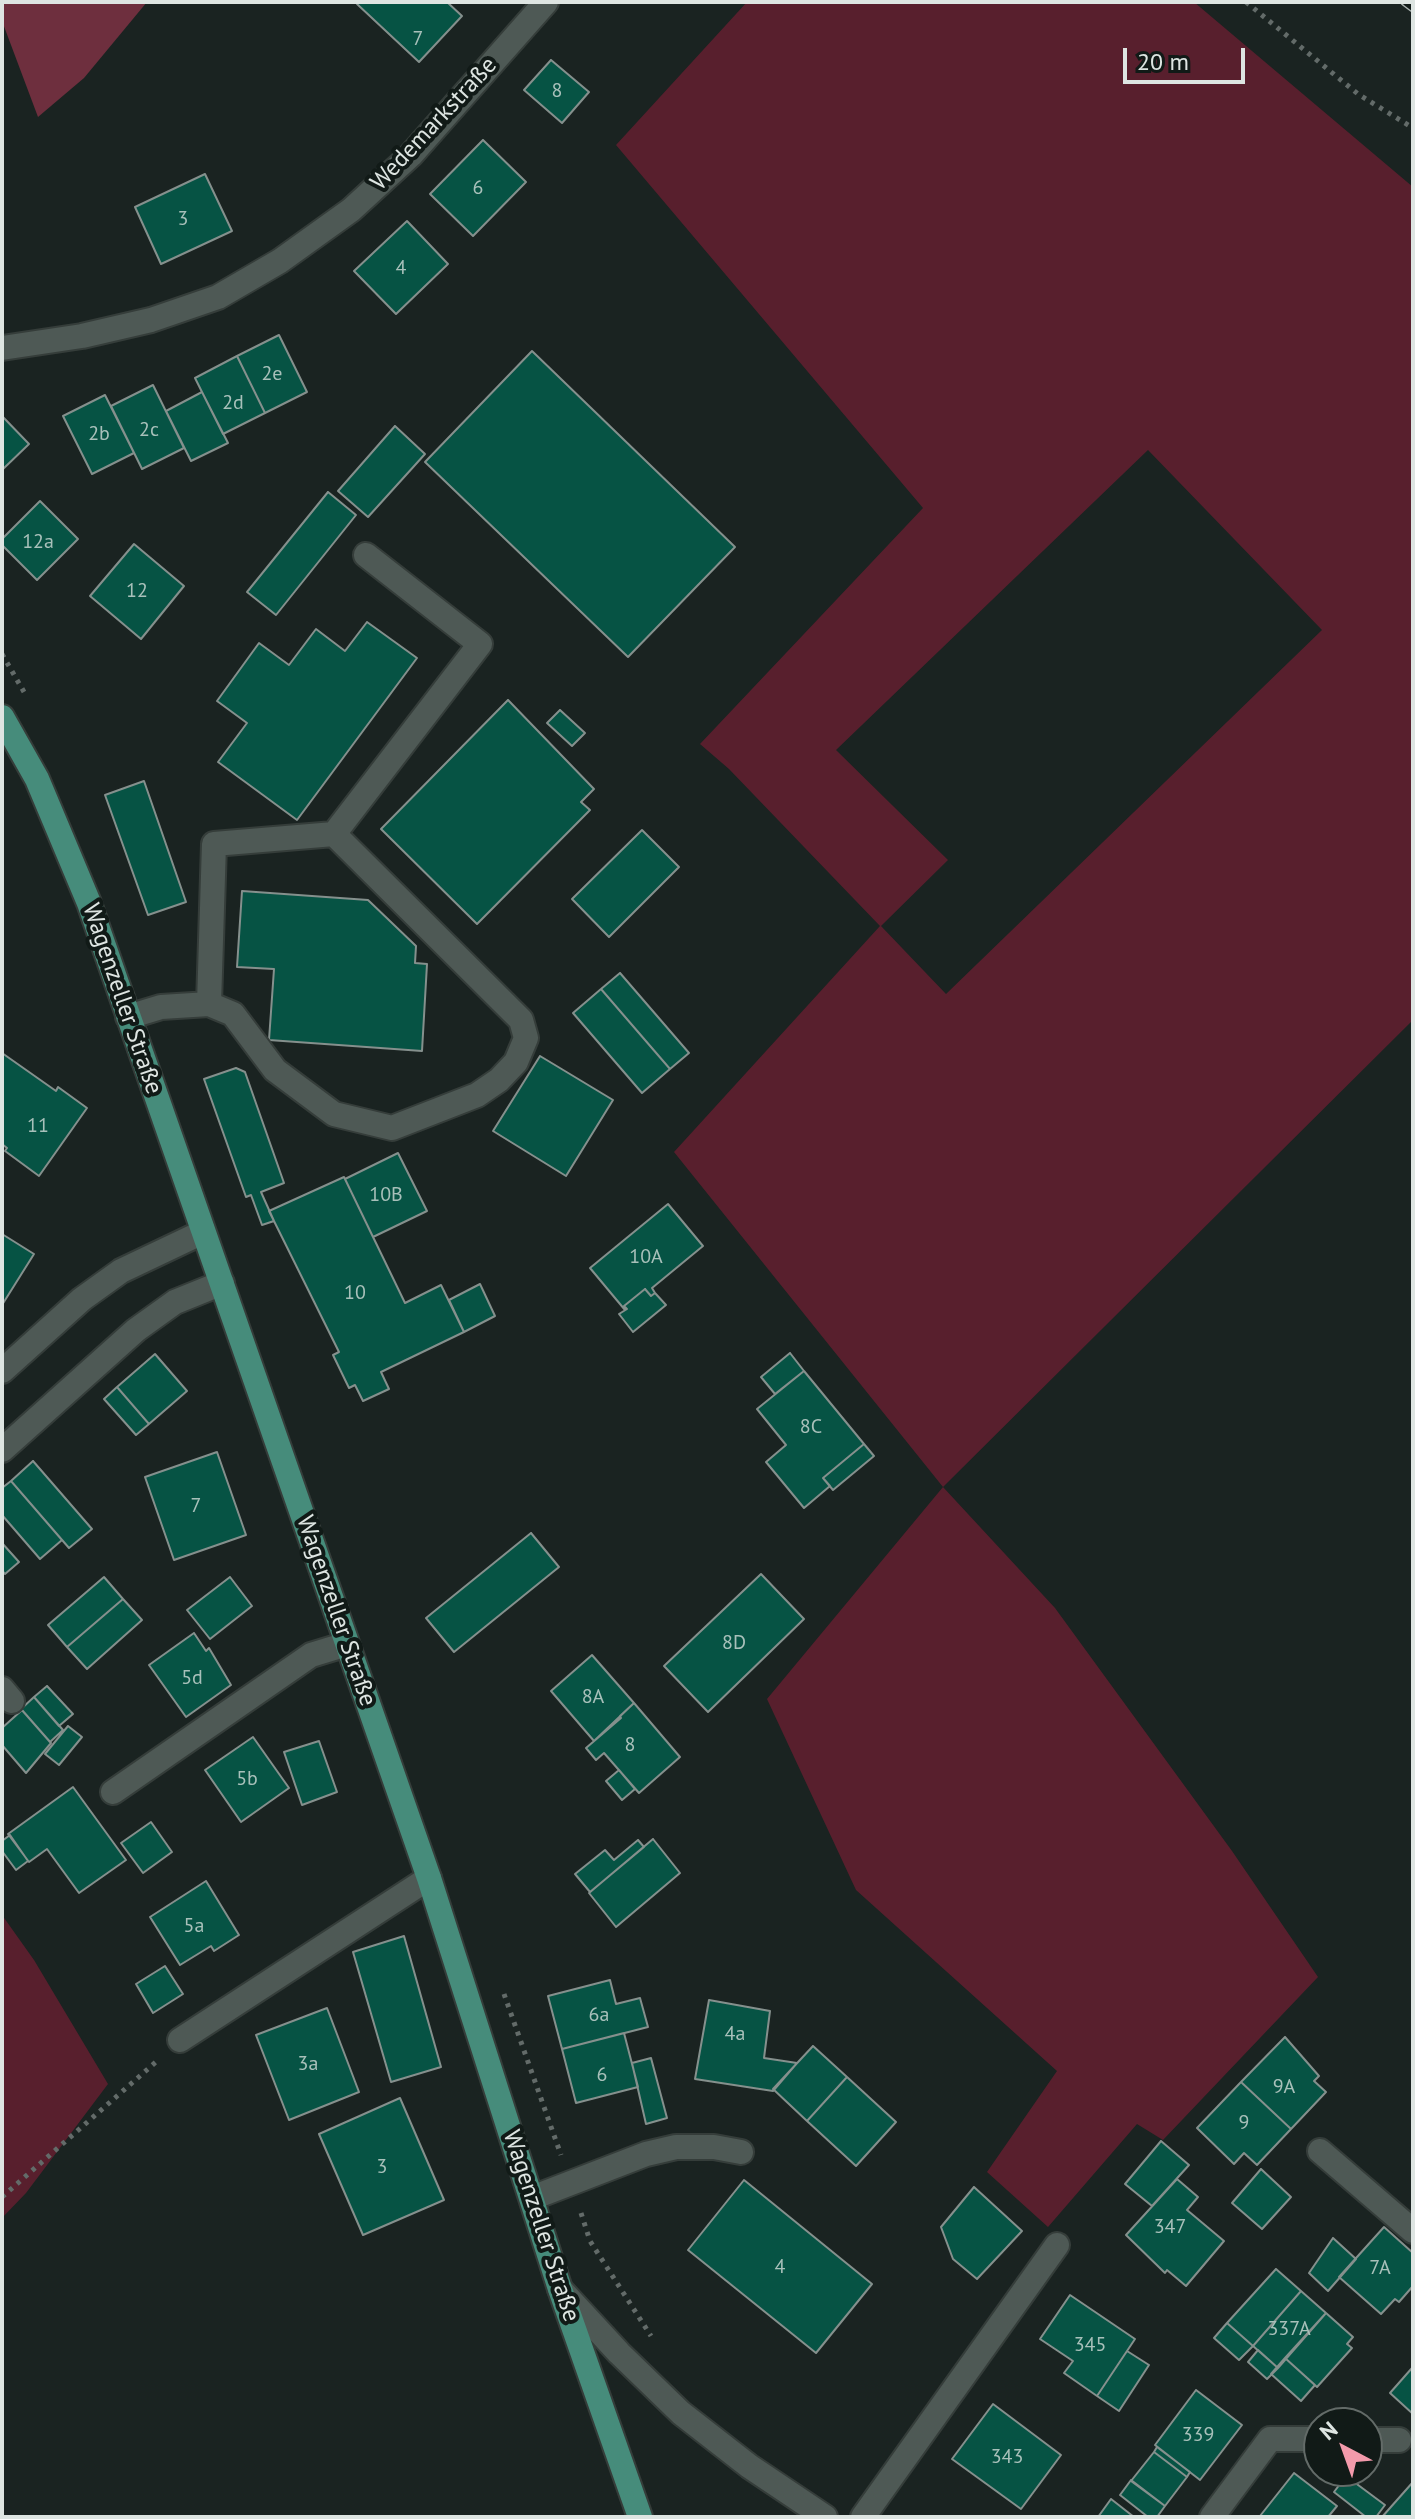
<!DOCTYPE html>
<html>
<head>
<meta charset="utf-8">
<style>
	body { margin:0 }
	#map { position:relative; width:1415px; height:2519px; overflow:hidden; background:#1a2321; font-family:"PT Sans",sans-serif }
	canvas { display:block }
	.frame { position:absolute; inset:0; border:4px solid #dee5e2; pointer-events:none }
	.north { position:absolute; left:1303px; top:2407px; width:80px; height:80px; box-sizing:border-box; background:#111a17; border:2px solid #636b68; border-radius:50%; rotate:319deg; font-size:22px; font-weight:700; line-height:32px; text-align:center; color:#dee5e2 }
	.north::after { content:''; display:block; margin:auto; width:28px; height:36px; background:#f39aab; clip-path:polygon(50% 0,100% 100%,50% 72%,0 100%) }
	.scale { position:absolute; left:1123px; top:48px; width:122px; height:36px; box-sizing:border-box; border:4px solid #dee5e2; border-top:0; padding-left:10px; font-size:24px; line-height:28px; white-space:nowrap; color:#dee5e2; -webkit-text-stroke:6px #111a17; paint-order:stroke }
</style>
</head>
<body>
<div id="map">
<canvas width="1415" height="2519"></canvas>
<div class="frame"></div>
<div class="north">N</div>
<div class="scale">20 m</div>
</div>
<script>
const context = document.querySelector('canvas').getContext('2d');
context.lineJoin = 'round';
function fill(path, color) { context.fillStyle = color; context.fill(path, 'evenodd'); }
const toPath = rows => new Path2D(rows.map(r => 'M' + r).join(''));
function stroke(path, color, width, dash) { context.strokeStyle = color; context.lineWidth = width; context.lineCap = dash ? 'butt' : 'round'; context.setLineDash(dash || []); context.stroke(path); }
function write(font, color, halo, rows, align = 'center') {
  context.font = font + ' "PT Sans",sans-serif'; context.lineWidth = 8; context.setLineDash([]); context.textBaseline = 'middle'; context.strokeStyle = halo; context.fillStyle = color; for (const [text, x, y, turn = 0] of rows) {
    context.save(); context.translate(x, y); context.rotate((+turn || 0) * Math.PI / 180); context.textAlign = isNaN(turn) ? turn : align; if (halo) context.strokeText(text, 0, 0); context.fillText(text, 0, 0); context.restore();
  }
}
const green = toPath([
	[747,2,1194,2,1413,187,1413,1020,943,1487,1055,1608,1232,1851,1318,1977,1163,2140,1137,2124,1048,2227,987,2172,1057,2071,856,1890,767,1699,943,1487,674,1152,880,926,729,769,700,744,923,508,616,145],
	[1148,450,1322,630,946,994,881,926,948,860,836,750],
	[2,1915,34,1960,108,2084,26,2193,2,2218]
]);
const forest = toPath([
	[2,2,147,2,84,78,38,117,2,21]
]);
const building = toPath([
	[359,2,447,2,462,16,419,62,357,4,359,2],
	[551,60,589,92,562,123,524,90,551,60],
	[483,140,526,182,473,236,430,194,483,140],
	[205,174,232,231,161,264,135,207,205,174],
	[407,221,448,264,396,314,354,271,407,221],
	[279,335,307,392,265,413,237,356,279,335],
	[532,351,735,547,628,657,425,462,532,351],
	[237,356,265,413,223,434,195,378,237,356],
	[153,385,184,448,142,469,111,406,153,385],
	[202,392,228,443,191,461,166,411,202,392],
	[105,395,134,453,92,474,63,416,105,395],
	[2,416,29,444,2,470,2,416],
	[395,426,425,454,368,517,338,491,395,426],
	[328,492,356,515,276,615,247,592,328,492],
	[40,501,78,539,37,580,2,545,2,539,40,501],
	[134,544,184,586,141,639,90,596,134,544],
	[367,622,417,658,297,820,218,762,247,723,217,701,259,643,289,665,316,629,345,651,367,622],
	[508,700,594,789,581,802,590,810,477,924,381,829,508,700],
	[560,710,585,733,572,746,547,723,560,710],
	[144,781,186,902,148,915,105,795,144,781],
	[642,830,679,867,609,937,572,899,642,830],
	[242,891,368,900,416,946,415,963,427,964,422,1051,269,1040,274,969,237,967,242,891],
	[620,973,689,1053,670,1069,601,989,620,973],
	[601,989,670,1069,642,1093,573,1013,601,989],
	[2,1053,56,1091,58,1087,87,1108,39,1176,5,1151,7,1148,2,1144,2,1053],
	[540,1056,613,1100,566,1176,493,1131,540,1056],
	[236,1068,245,1072,284,1183,261,1192,274,1221,262,1225,251,1195,246,1197,204,1079,236,1068],
	[398,1153,427,1211,373,1237,345,1179,398,1153],
	[344,1177,405,1303,441,1285,464,1332,381,1372,389,1389,363,1401,355,1385,349,1388,333,1355,339,1352,269,1211,344,1177],
	[668,1204,703,1246,652,1288,655,1293,651,1296,645,1289,624,1306,625,1310,590,1268,668,1204],
	[2,1234,34,1254,2,1305,2,1234],
	[480,1284,495,1316,464,1332,449,1300,480,1284],
	[645,1289,651,1296,655,1293,666,1305,633,1332,619,1314,627,1309,624,1306,645,1289],
	[790,1353,804,1371,775,1394,761,1377,790,1353],
	[155,1354,187,1391,149,1424,117,1387,155,1354],
	[804,1371,864,1444,823,1478,830,1486,804,1508,766,1462,786,1445,757,1409,804,1371],
	[117,1387,149,1424,136,1435,104,1399,117,1387],
	[864,1444,874,1456,833,1490,823,1478,864,1444],
	[217,1452,246,1535,174,1560,145,1477,217,1452],
	[33,1461,92,1529,69,1548,11,1481,33,1461],
	[11,1481,62,1540,40,1559,2,1515,2,1488,11,1481],
	[531,1533,559,1567,454,1652,426,1618,531,1533],
	[2,1543,19,1562,5,1574,2,1570,2,1543],
	[761,1574,804,1619,708,1712,664,1666,761,1574],
	[104,1577,123,1599,67,1647,48,1625,104,1577],
	[230,1577,252,1606,210,1639,187,1610,230,1577],
	[123,1599,142,1620,87,1669,67,1647,123,1599],
	[194,1633,206,1651,209,1648,231,1685,186,1717,149,1665,194,1633],
	[592,1655,634,1703,594,1741,551,1691,592,1655],
	[47,1686,73,1714,59,1726,34,1697,47,1686],
	[34,1697,63,1730,50,1742,21,1709,34,1697],
	[634,1703,680,1757,639,1793,604,1753,596,1760,586,1748,621,1718,620,1716,634,1703],
	[22,1710,51,1743,26,1773,2,1745,2,1728,22,1710],
	[68,1726,82,1737,59,1765,45,1754,68,1726],
	[253,1737,289,1788,241,1822,205,1770,253,1737],
	[319,1741,337,1792,302,1805,284,1752,319,1741],
	[619,1770,635,1789,622,1800,606,1781,619,1770],
	[73,1787,126,1860,79,1893,47,1849,29,1862,8,1834,73,1787],
	[151,1822,172,1852,143,1873,121,1843,151,1822],
	[10,1835,28,1861,16,1870,2,1851,2,1841,10,1835],
	[653,1839,680,1873,616,1927,589,1893,653,1839],
	[638,1840,644,1847,590,1892,575,1874,605,1850,614,1860,638,1840],
	[206,1881,239,1935,214,1951,211,1946,180,1965,150,1917,206,1881],
	[404,1936,441,2067,391,2082,353,1952,404,1936],
	[165,1966,183,1994,153,2013,136,1984,165,1966],
	[610,1980,616,2004,640,1998,648,2027,562,2049,548,1996,610,1980],
	[709,2000,770,2011,764,2058,797,2063,773,2091,695,2079,709,2000],
	[327,2008,359,2092,289,2120,256,2035,327,2008],
	[624,2033,638,2087,576,2103,562,2049,624,2033],
	[1285,2037,1319,2076,1314,2081,1326,2092,1291,2129,1241,2082,1285,2037],
	[813,2046,847,2077,807,2121,773,2089,813,2046],
	[651,2058,667,2118,646,2124,632,2063,651,2058],
	[847,2077,896,2122,856,2166,807,2121,847,2077],
	[1241,2082,1291,2129,1257,2165,1244,2153,1234,2164,1197,2128,1241,2082],
	[400,2098,444,2200,363,2235,319,2134,400,2098],
	[1161,2141,1189,2165,1152,2206,1125,2184,1161,2141],
	[1261,2169,1291,2197,1262,2229,1232,2203,1261,2169],
	[1177,2179,1198,2197,1187,2210,1224,2241,1186,2286,1167,2270,1165,2273,1126,2235,1177,2179],
	[744,2180,872,2284,816,2353,688,2250,744,2180],
	[974,2187,1022,2231,977,2279,953,2259,941,2227,974,2187],
	[1384,2227,1413,2253,1413,2286,1399,2302,1395,2299,1381,2314,1339,2277,1384,2227],
	[1333,2238,1356,2259,1328,2291,1309,2273,1333,2238],
	[1276,2269,1301,2291,1253,2346,1227,2323,1276,2269],
	[1301,2291,1326,2313,1278,2368,1253,2346,1301,2291],
	[1070,2295,1135,2339,1097,2396,1064,2373,1073,2361,1040,2339,1070,2295],
	[1326,2313,1353,2337,1347,2344,1352,2348,1317,2387,1285,2358,1326,2313],
	[1227,2323,1253,2346,1239,2360,1214,2338,1227,2323],
	[1258,2350,1278,2368,1267,2379,1248,2362,1258,2350],
	[1127,2351,1149,2365,1119,2411,1097,2396,1127,2351],
	[1285,2358,1315,2385,1301,2401,1271,2374,1285,2358],
	[1412,2368,1413,2369,1413,2414,1390,2393,1412,2368],
	[1196,2390,1242,2425,1200,2480,1155,2445,1196,2390],
	[993,2404,1061,2455,1021,2509,952,2459,993,2404],
	[1157,2447,1190,2472,1187,2477,1154,2452,1157,2447],
	[1154,2452,1187,2477,1165,2506,1131,2481,1154,2452],
	[1294,2473,1337,2506,1328,2517,1260,2516,1294,2473],
	[1346,2476,1385,2505,1376,2517,1366,2517,1334,2492,1346,2476],
	[1131,2480,1165,2506,1157,2517,1148,2517,1120,2495,1131,2480],
	[1413,2482,1413,2517,1382,2517,1413,2482],
	[1111,2499,1134,2517,1098,2517,1111,2499]
]);
const path = toPath([
	[1246,2,1358,94,1413,128],
	[2,654,24,692],
	[504,1994,561,2155],
	[2,2197,157,2061],
	[581,2213,590,2241,651,2336]
]);
const minor = toPath([
	[2,348,82,336,151,320,218,297,280,261,351,210,411,155,546,2],
	[334,834,480,644,366,555],
	[128,1017,161,1007,209,1004,233,1014,275,1070,334,1114,392,1128,477,1095,499,1080,516,1062,526,1038,521,1020,334,834,214,844,209,1004],
	[2,1371,82,1299,121,1271,203,1232],
	[2,1450,136,1330,175,1302,222,1283],
	[2,1689,12,1701],
	[113,1792,311,1655,347,1644],
	[180,2040,429,1878],
	[1320,2151,1413,2231],
	[532,2198,646,2154,676,2147,714,2147,741,2152],
	[560,2289,619,2353,681,2413,749,2466,825,2517],
	[1367,2440,1399,2440],
	[863,2517,1057,2245],
	[1212,2517,1270,2439,1319,2439]
]);
const major = toPath([
	[2,717,37,779,89,903,429,1878,560,2289,640,2517]
]);
const rail = toPath([
	[1405,2,1413,8]
]);
const numberNames = [
	["7",418,39],
	["8",557,91],
	["6",478,188],
	["3",183,219],
	["4",401,268],
	["2e",272,374],
	["2d",233,403],
	["2c",149,430],
	["2b",99,434],
	["12a",38,542],
	["12",137,591],
	["11",38,1126],
	["10B",386,1195],
	["10A",646,1257],
	["10",355,1293],
	["8C",811,1427],
	["7",196,1506],
	["8D",734,1643],
	["5d",192,1678],
	["8A",593,1697],
	["8",630,1745],
	["5b",247,1779],
	["5a",194,1926],
	["6a",599,2015],
	["4a",735,2034],
	["3a",308,2064],
	["6",602,2075],
	["9A",1284,2087],
	["9",1244,2123],
	["3",382,2167],
	["347",1170,2227],
	["4",780,2267],
	["7A",1380,2268],
	["337A",1289,2329],
	["345",1090,2345],
	["339",1198,2435],
	["343",1007,2457]
];
const streetNames = [
	["Wedemarkstraße",434,124,-47],
	["Wagenzeller Straße",122,999,71],
	["Wagenzeller Straße",336,1611,71],
	["Wagenzeller Straße",541,2226,72]
];
fill(green, '#581f2d');
fill(forest, '#6e2f3e');
fill(building, '#065344');
stroke(building, '#85908d', 2);
stroke(minor, '#353d3a', 28);
stroke(major, '#353d3a', 28);
stroke(path, '#636b69', 5, [4, 6]);
stroke(minor, '#4e5955', 24);
stroke(major, '#468c7b', 24);
stroke(rail, '#abb3b0', 9);
stroke(rail, '#111a17', 6, [18]);
write('20px', '#a8c0ba', null, numberNames);
write('24px', '#dee5e2', '#111a17', streetNames);
</script>
</body>
</html>
